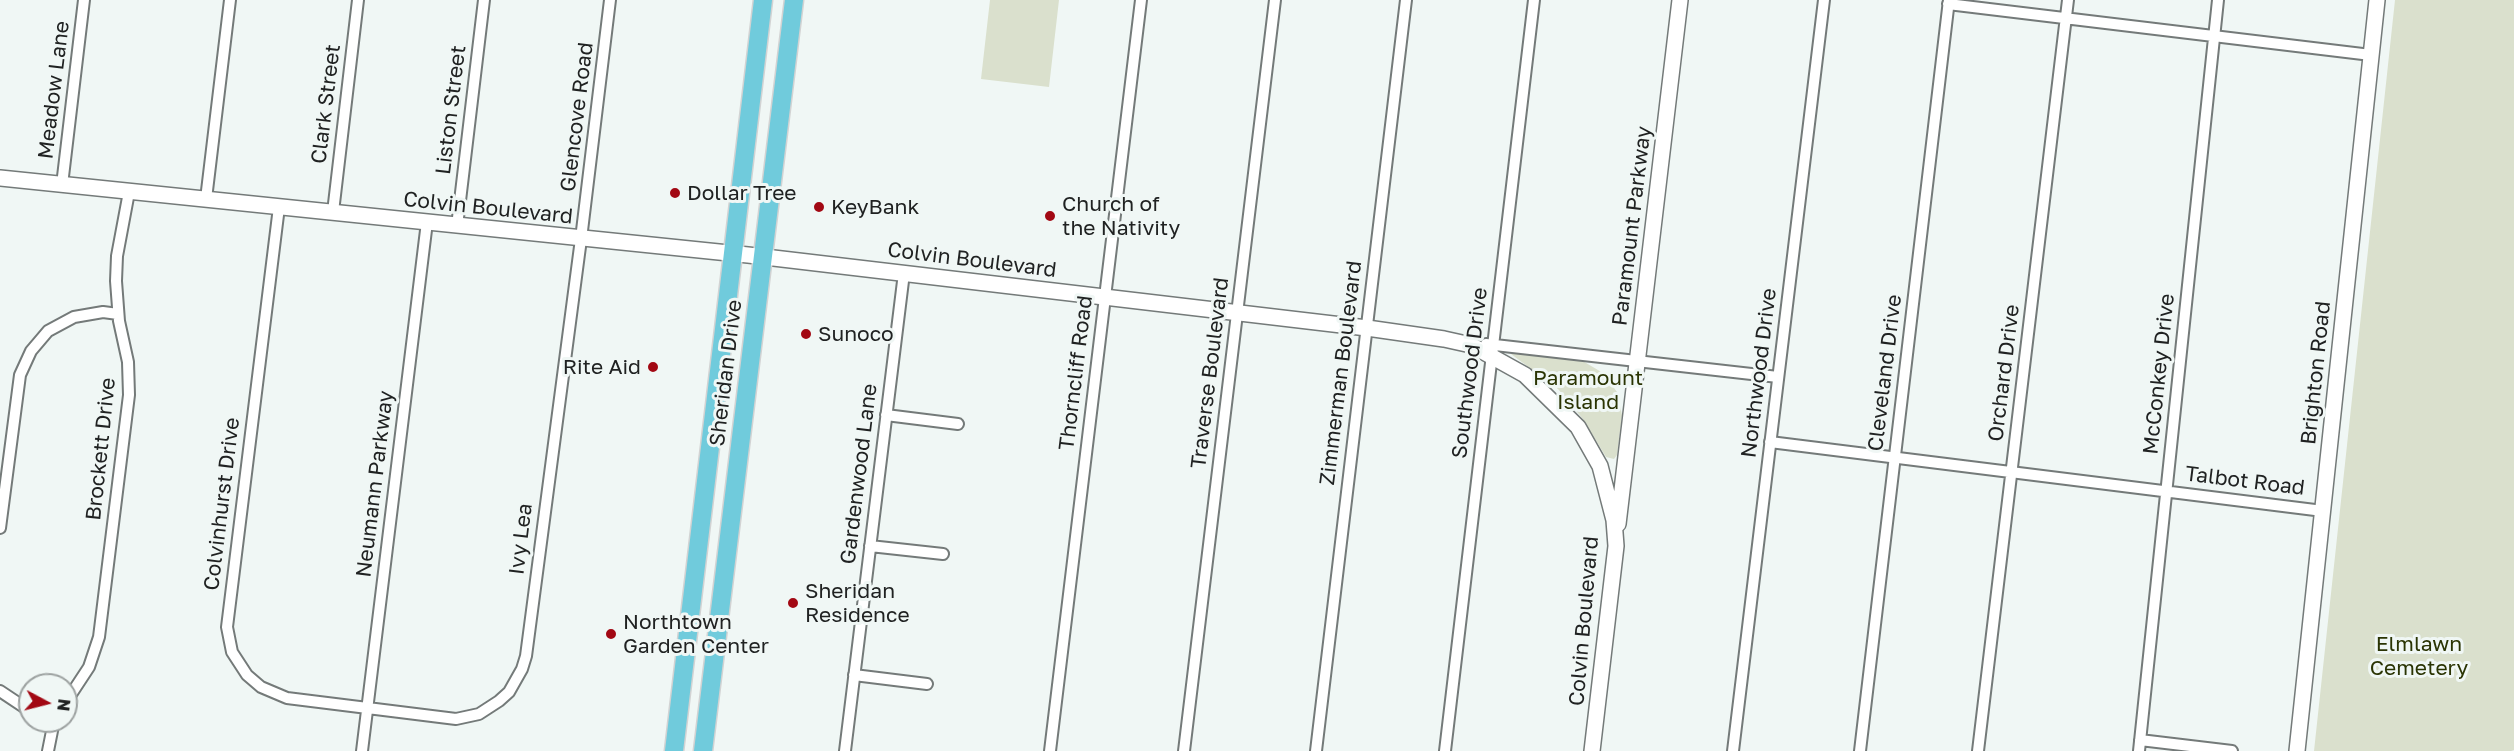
<!DOCTYPE html>
<html>
<head>
<meta charset="utf-8">
<style>
	body { margin:0 }
	#map { position:relative; width:2514px; height:751px; overflow:hidden; background:#f0f7f5; font-family:"Golos Text",sans-serif }
	canvas { display:block }
	.north { position:absolute; left:18px; top:673px; width:60px; height:60px; box-sizing:border-box; background:#f0f7f5; border:2px solid #9da2a1; border-radius:50%; rotate:97deg; font-size:16px; font-weight:700; line-height:24px; text-align:center; color:#202222 }
	.north::after { content:''; display:block; margin:auto; width:21px; height:27px; background:#a20813; clip-path:polygon(50% 0,100% 100%,50% 72%,0 100%) }
</style>
</head>
<body>
<div id="map">
<canvas width="2514" height="751"></canvas>
<div class="north">N</div>
</div>
<script>
const context = document.querySelector('canvas').getContext('2d');
context.lineJoin = 'round';
function fill(path, color) { context.fillStyle = color; context.fill(path, 'evenodd'); }
const toPath = rows => new Path2D(rows.map(r => 'M' + r).join(''));
function stroke(path, color, width, dash) { context.strokeStyle = color; context.lineWidth = width; context.lineCap = dash ? 'butt' : 'round'; context.setLineDash(dash || []); context.stroke(path); }
function write(font, color, halo, rows, align = 'center') {
  context.font = font + ' "Golos Text",sans-serif'; context.lineWidth = 6; context.setLineDash([]); context.textBaseline = 'middle'; context.strokeStyle = halo; context.fillStyle = color; for (const [text, x, y, turn = 0] of rows) {
    context.save(); context.translate(x, y); context.rotate((+turn || 0) * Math.PI / 180); context.textAlign = isNaN(turn) ? turn : align; if (halo) context.strokeText(text, 0, 0); context.fillText(text, 0, 0); context.restore();
  }
}
const green = toPath([
	[990,0,1059,0,1049,87,981,79],
	[2395,0,2514,0,2514,750,2511,751,2314,751],
	[1512,352,1581,360,1603,373,1617,392,1622,415,1617,455,1614,459,1606,457,1583,419,1558,389,1511,354]
]);
const street = toPath([
	[1948,4,2371,55],
	[62,185,84,0],
	[206,199,230,0],
	[279,207,227,627,232,652,247,675,261,687,287,698,456,719,479,714,499,701,509,692,522,669,526,656,581,239,610,0],
	[333,212,358,0],
	[457,226,484,0],
	[1486,344,1778,377],
	[886,415,958,424],
	[1770,442,2323,511],
	[0,528,20,375,31,351,48,331,74,317,103,312,118,314],
	[870,546,943,554],
	[854,675,927,684],
	[0,691,30,711],
	[66,702,89,667,99,637,129,395,128,362,119,321,116,281,117,256,129,192],
	[2140,740,2232,751],
	[48,751,54,721],
	[362,751,427,222],
	[845,751,904,273],
	[1050,751,1141,0],
	[1184,751,1275,0],
	[1316,751,1406,0],
	[1445,751,1534,0],
	[1733,751,1824,0],
	[1860,751,1949,0],
	[1978,751,2068,0],
	[2139,751,2218,0]
]);
const secondary = toPath([
	[0,178,748,255,1367,328,1444,339,1471,345,1525,375,1578,427,1600,466,1614,520,1616,546,1592,751],
	[1618,524,1680,0],
	[2297,751,2377,0]
]);
const primary = toPath([
	[674,751,763,0],
	[703,751,794,0]
]);
const markers = [
	[675,193,6,"#a20813"],
	[819,207,6,"#a20813"],
	[1050,216,6,"#a20813"],
	[806,334,6,"#a20813"],
	[653,367,6,"#a20813"],
	[793,603,6,"#a20813"],
	[611,634,6,"#a20813"]
];
const streetNames = [
	["Meadow Lane",54,90,-83],
	["Clark Street",326,104,-83],
	["Liston Street",451,110,-83],
	["Glencove Road",577,117,-83],
	["Colvin Boulevard",488,208,6],
	["Paramount Parkway",1632,226,-83],
	["Colvin Boulevard",972,260,7],
	["Sheridan Drive",726,373,-83],
	["Thorncliff Road",1076,373,-83],
	["Traverse Boulevard",1210,373,-83],
	["Zimmerman Boulevard",1341,373,-83],
	["Southwood Drive",1470,373,-83],
	["Northwood Drive",1759,373,-83],
	["Cleveland Drive",1885,373,-83],
	["Orchard Drive",2004,373,-83],
	["Brighton Road",2316,373,-84],
	["McConkey Drive",2159,374,-84],
	["Brockett Drive",101,449,-84],
	["Gardenwood Lane",859,474,-83],
	["Talbot Road",2245,481,7],
	["Neumann Parkway",375,484,-83],
	["Colvinhurst Drive",222,504,-83],
	["Ivy Lea",521,539,-83],
	["Colvin Boulevard",1584,621,-85]
];
const poiNames = [
	["Dollar Tree",687,193],
	["Church of",1062,204],
	["the Nativity",1062,228],
	["KeyBank",831,207],
	["Sunoco",818,334],
	["Rite Aid",641,367,"right"],
	["Sheridan",805,591],
	["Residence",805,615],
	["Northtown",623,622],
	["Garden Center",623,646]
];
const parkNames = [
	["Paramount",1588,378],
	["Island",1588,402],
	["Elmlawn",2419,644],
	["Cemetery",2419,668]
];
fill(green, '#dae0cd');
stroke(street, '#747a79', 14);
stroke(secondary, '#747a79', 18);
stroke(primary, '#d2d3d3', 21);
stroke(street, '#fff', 10);
stroke(secondary, '#fff', 15);
stroke(primary, '#70cbdc', 18);
for (const [x, y, r, color] of markers) { const dot = new Path2D(); dot.arc(x, y, r, 0, 2 * Math.PI); context.fillStyle = color; context.fill(dot); stroke(dot, '#f0f7f5', 2); }
write('21px', '#202222', '#f0f7f5', streetNames);
write('21px', '#202222', '#f0f7f5', poiNames, 'left');
write('21px', '#2a3403', '#f0f7f5', parkNames);
</script>
</body>
</html>
